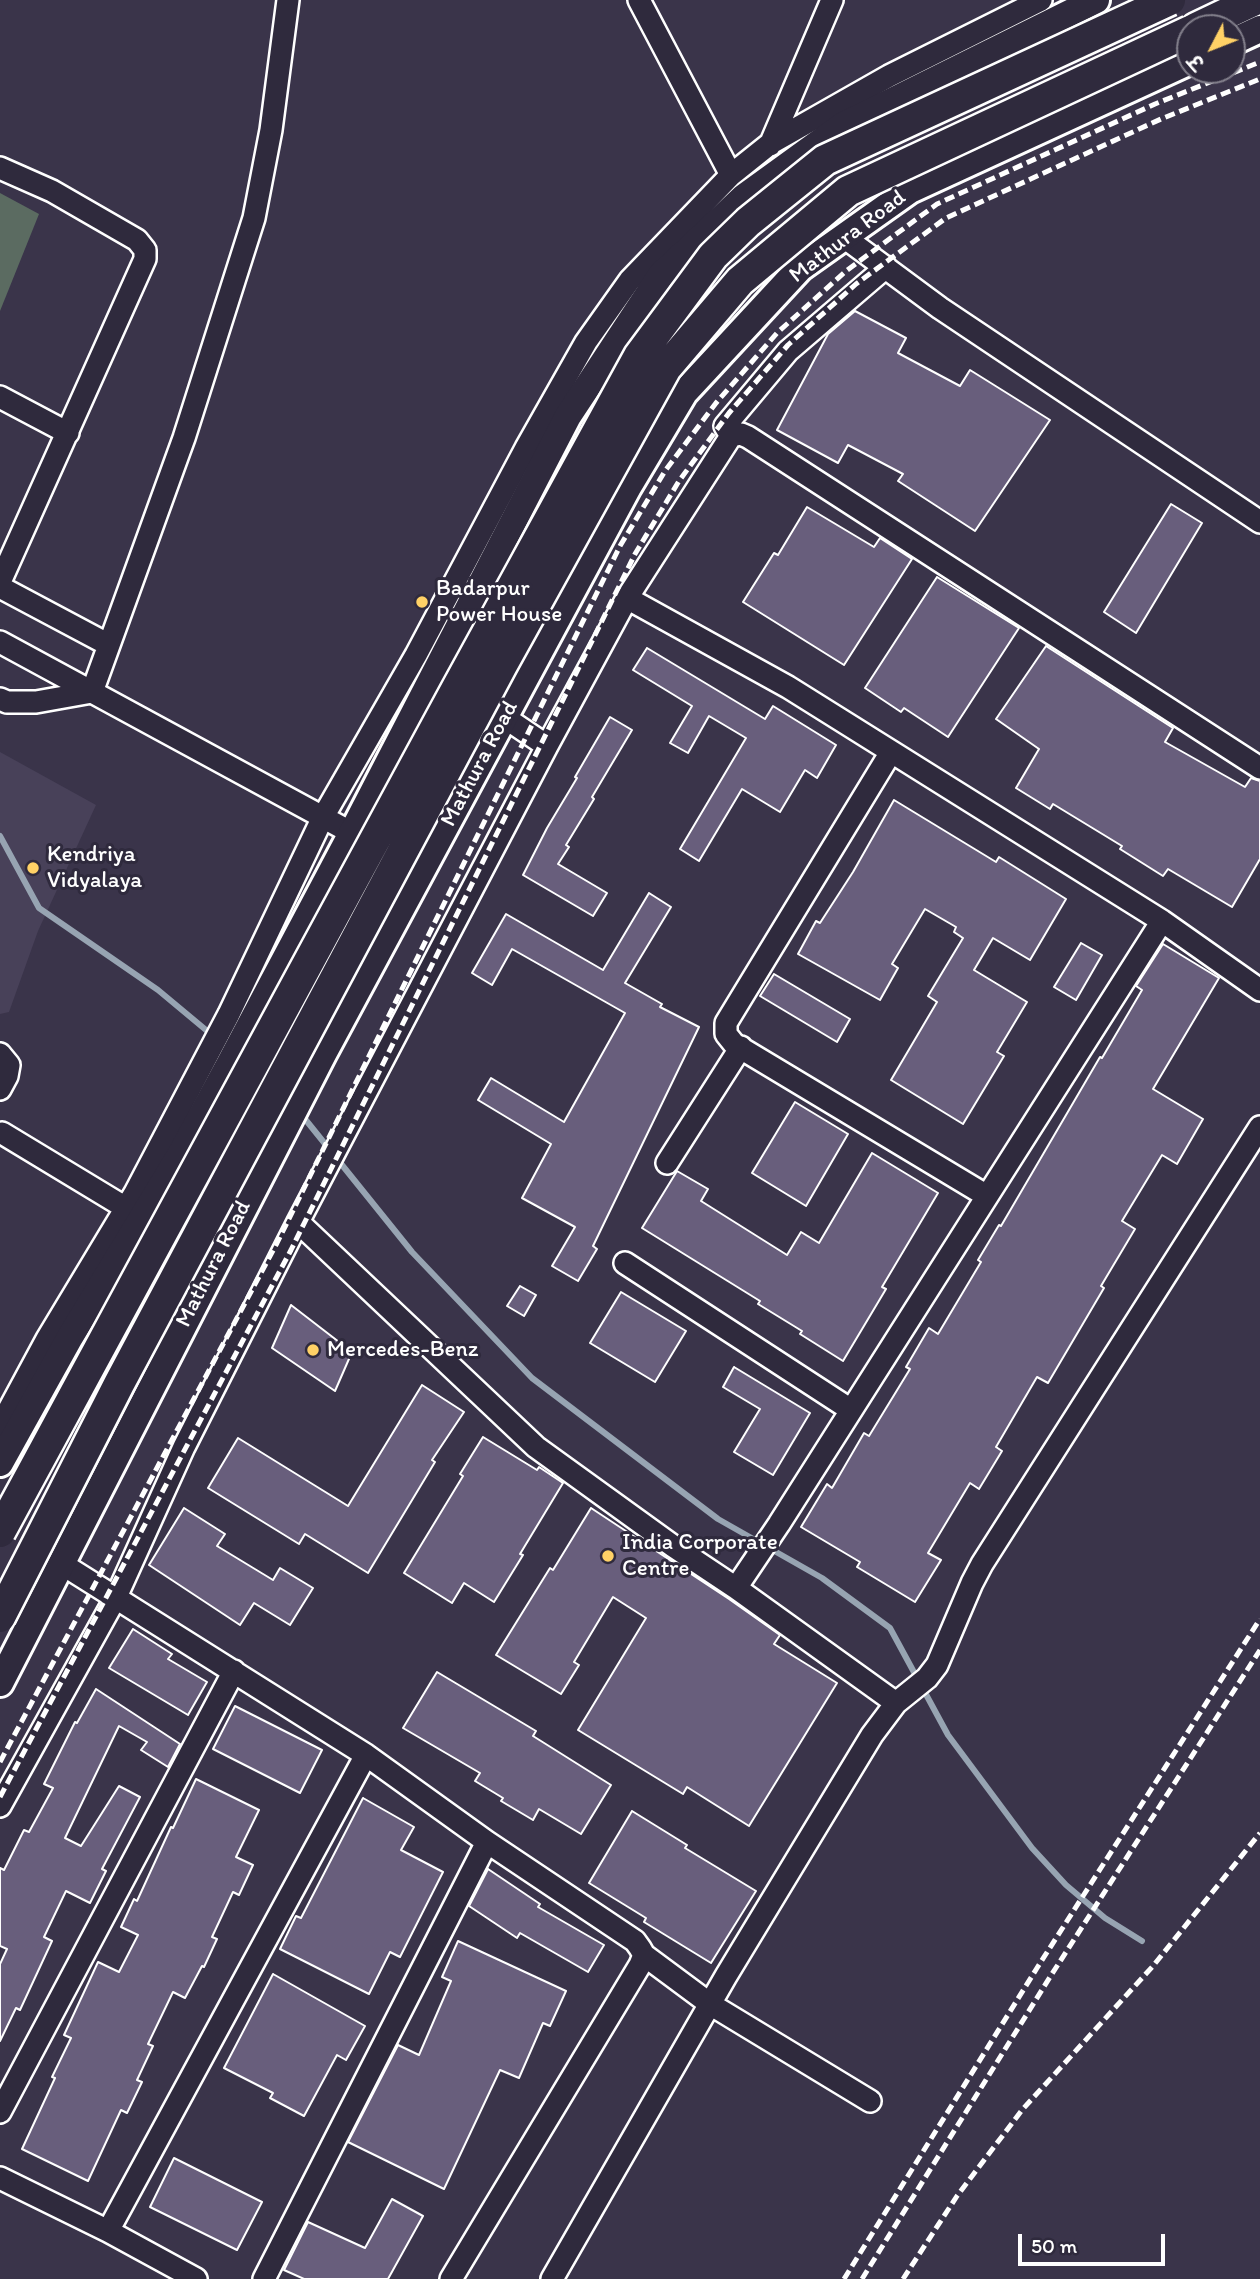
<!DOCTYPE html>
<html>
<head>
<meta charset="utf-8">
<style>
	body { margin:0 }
	#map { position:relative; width:1260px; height:2279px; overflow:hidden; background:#3a344a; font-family:Itim,"Playpen Sans Deva",sans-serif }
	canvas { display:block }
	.north { position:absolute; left:1176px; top:14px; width:70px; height:70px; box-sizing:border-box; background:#2f2a3d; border:2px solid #827f8b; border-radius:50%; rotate:228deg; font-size:19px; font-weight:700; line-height:28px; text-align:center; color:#fff }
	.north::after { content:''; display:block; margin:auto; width:24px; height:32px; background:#ffd166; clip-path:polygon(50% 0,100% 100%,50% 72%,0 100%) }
	.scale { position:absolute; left:1018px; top:2234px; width:147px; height:32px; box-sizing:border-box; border:4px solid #fff; border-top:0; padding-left:9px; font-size:21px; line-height:24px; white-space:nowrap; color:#fff; -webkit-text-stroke:5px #2f2a3d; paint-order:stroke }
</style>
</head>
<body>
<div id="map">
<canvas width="1260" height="2279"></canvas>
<div class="north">उ</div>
<div class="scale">50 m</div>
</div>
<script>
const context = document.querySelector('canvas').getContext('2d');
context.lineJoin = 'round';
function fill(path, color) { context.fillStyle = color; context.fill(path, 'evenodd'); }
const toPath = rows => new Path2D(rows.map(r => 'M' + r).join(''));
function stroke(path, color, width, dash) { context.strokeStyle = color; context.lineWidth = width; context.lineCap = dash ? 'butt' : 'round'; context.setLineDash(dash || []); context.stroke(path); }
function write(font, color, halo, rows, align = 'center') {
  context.font = font + ' Itim,sans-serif'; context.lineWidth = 6; context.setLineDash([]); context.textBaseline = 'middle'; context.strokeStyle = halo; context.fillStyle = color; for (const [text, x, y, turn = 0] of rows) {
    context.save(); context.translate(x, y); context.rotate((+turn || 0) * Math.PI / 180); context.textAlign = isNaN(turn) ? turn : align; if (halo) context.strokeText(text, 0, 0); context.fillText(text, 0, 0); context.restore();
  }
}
const built = toPath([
	[0,752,96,805,38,931,9,1012,0,1014]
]);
const green = toPath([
	[0,193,39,214,0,311]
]);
const stream = toPath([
	[0,836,39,908,158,990,212,1035],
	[301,1114,412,1252,532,1378,718,1519,822,1578,890,1628,948,1735,1032,1848,1066,1885,1105,1918,1142,1941]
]);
const building = toPath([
	[855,311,906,338,898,353,960,386,970,370,1050,420,975,531,898,481,903,474,848,445,838,463,777,430,828,334,855,311],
	[1171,504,1202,523,1136,633,1104,612,1171,504],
	[807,507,874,547,880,538,912,559,844,665,743,602,774,553,778,555,807,507],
	[937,577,1019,628,948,737,904,708,901,712,865,688,937,577],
	[1046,646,1173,728,1165,742,1245,787,1251,778,1260,781,1260,859,1232,907,1168,869,1163,876,1120,849,1122,846,1053,804,1050,809,1016,788,1039,749,996,719,1046,646],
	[647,648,765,719,773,706,836,745,817,778,805,770,780,812,742,789,699,861,680,849,746,738,709,716,688,753,670,743,692,706,633,670,647,648],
	[610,717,632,730,592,797,594,799,566,845,569,847,558,864,607,893,593,916,523,875,547,828,577,778,575,777,610,717],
	[894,800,996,862,999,857,1066,899,1030,960,993,938,974,970,1027,1002,997,1052,1004,1056,963,1124,891,1080,937,1002,928,996,963,938,954,932,956,927,925,909,892,964,898,968,880,1000,798,954,816,921,820,923,853,872,894,800],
	[649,893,671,907,625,983,662,1004,660,1007,699,1027,593,1246,597,1249,578,1281,552,1266,575,1227,522,1198,551,1144,478,1100,491,1078,564,1122,625,1013,512,949,492,985,472,973,506,914,603,970,649,893],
	[1081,943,1102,955,1076,1000,1054,987,1081,943],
	[1163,944,1219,978,1153,1089,1203,1119,1177,1164,1162,1155,1122,1221,1135,1229,1101,1286,1104,1288,1048,1383,1037,1377,996,1447,1002,1451,979,1489,970,1483,928,1553,941,1560,915,1602,857,1567,860,1562,801,1527,827,1484,832,1488,864,1433,869,1436,910,1369,906,1367,929,1328,938,1334,981,1262,978,1260,999,1225,1001,1226,1100,1057,1102,1058,1142,990,1136,986,1163,944],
	[774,974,850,1019,837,1042,760,996,774,974],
	[795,1102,848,1134,806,1206,752,1173,795,1102],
	[872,1153,938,1193,882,1287,886,1289,843,1361,800,1334,802,1331,758,1304,760,1301,642,1228,677,1171,708,1189,701,1201,787,1255,801,1232,819,1243,872,1153],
	[520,1286,536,1295,524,1316,507,1306,520,1286],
	[621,1292,686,1331,655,1382,590,1343,621,1292],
	[291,1305,352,1352,335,1391,272,1348,291,1305],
	[734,1367,810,1413,773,1475,734,1452,760,1409,723,1387,734,1367],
	[422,1385,464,1412,432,1460,435,1462,368,1573,305,1534,299,1544,208,1488,238,1438,348,1506,422,1385],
	[483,1437,537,1470,539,1467,563,1483,520,1554,523,1555,494,1602,464,1583,452,1603,404,1573,463,1476,460,1474,483,1437],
	[184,1508,225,1534,217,1546,273,1580,280,1568,313,1588,290,1625,254,1603,240,1625,149,1565,184,1508],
	[591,1508,729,1599,780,1635,774,1644,837,1683,749,1826,687,1787,683,1794,578,1730,646,1618,613,1597,574,1662,579,1665,561,1694,496,1655,550,1568,553,1570,591,1508],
	[133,1629,172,1654,168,1659,207,1682,188,1715,109,1668,133,1629],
	[437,1672,536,1731,533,1736,611,1785,581,1834,539,1809,533,1820,501,1801,503,1798,475,1781,480,1773,403,1728,437,1672],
	[96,1689,180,1744,168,1767,141,1750,147,1742,119,1726,65,1838,81,1846,119,1786,140,1797,102,1869,106,1871,90,1903,66,1891,44,1937,52,1941,20,2010,16,2008,0,2041,0,1964,7,1949,0,1946,0,1868,4,1870,24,1830,29,1832,53,1788,44,1784,75,1722,77,1723,96,1689],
	[235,1706,322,1750,300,1793,213,1749,235,1706],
	[196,1779,259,1810,236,1857,253,1865,239,1895,233,1892,212,1937,217,1939,204,1967,202,1966,185,1998,173,1992,148,2044,153,2046,137,2080,142,2082,127,2113,121,2110,88,2181,22,2149,55,2078,52,2077,71,2038,64,2035,98,1962,119,1972,138,1935,121,1927,134,1899,137,1901,171,1827,173,1828,196,1779],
	[363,1798,414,1827,401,1850,443,1872,400,1957,390,1952,369,1994,280,1949,296,1916,301,1918,363,1798],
	[632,1811,687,1845,685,1848,756,1891,711,1963,644,1922,646,1918,589,1883,632,1811],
	[488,1869,540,1904,538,1907,604,1945,588,1972,520,1933,517,1938,469,1906,488,1869],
	[458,1941,566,1991,550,2026,543,2023,519,2078,500,2070,444,2189,348,2142,398,2045,419,2055,451,1981,442,1977,458,1941],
	[273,1974,365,2026,346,2060,337,2055,304,2116,270,2098,273,2093,224,2068,273,1974],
	[174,2158,262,2202,237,2250,150,2207,174,2158],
	[392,2199,423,2216,388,2279,304,2279,284,2270,308,2222,365,2248,392,2199]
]);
const minor = toPath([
	[639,0,731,175],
	[770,145,832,0],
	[0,168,52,191,137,240,145,250,145,259,0,582],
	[844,237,940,308,1260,522],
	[0,397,68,433],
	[731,436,725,426,788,351,886,267],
	[0,587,109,645],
	[627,598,788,687,1162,921,1260,990],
	[0,642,352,833],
	[0,699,7,702,36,702,92,692,184,438,254,218,271,130,288,0],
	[504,717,547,746],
	[891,752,726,1023,726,1034,734,1044,987,1196],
	[0,1054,9,1065,7,1076,0,1089],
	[2,1133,126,1208],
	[667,1163,741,1047],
	[298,1222,536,1447,673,1546,736,1588,779,1524,1162,921],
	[625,1263,851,1410],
	[0,1426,47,1339,135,1193,229,1014,323,817,416,655,526,448,586,342,630,280,731,175,771,143,889,76,1041,0],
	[62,1564,366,1755,487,1842,635,1941,640,1948,644,1955,640,1965,451,2279],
	[736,1588,896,1703],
	[0,1806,116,1597,184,1447,298,1222,547,746,627,598,731,436,741,434,748,437,1260,768],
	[644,1955,710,2004,870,2101],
	[0,2112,234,1671],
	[0,2178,108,2231,196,2279],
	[108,2231,366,1755],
	[264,2279,487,1842],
	[552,2279,726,1976,872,1735,896,1703,927,1678,937,1665,972,1583,982,1564,1260,1127]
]);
const major = toPath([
	[1232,42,1260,29],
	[0,1463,70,1337,180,1155,230,1063,352,833,568,416,661,275,744,197,842,126,1096,0],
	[0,1683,323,1054,628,487,684,393,800,268,910,190,1190,61]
]);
const highway = toPath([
	[1196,28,1255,0]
]);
const rail = toPath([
	[0,1762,277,1243,620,546,665,471,716,403,777,333,846,271,937,204,1155,104,1260,62],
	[0,1797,291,1250,635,554,679,481,729,413,788,345,856,284,946,218,1161,119,1260,79],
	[844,2279,1037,1968,1260,1619],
	[862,2279,1050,1977,1260,1650],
	[903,2279,957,2196,1022,2110,1153,1966,1260,1833]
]);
const highwayBridge = toPath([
	[0,1532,457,688,639,356,713,256,748,222,825,160,1170,0],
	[0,1617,119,1384,502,665,666,368,740,281,848,191,1190,31]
]);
const markers = [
	[422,602,7,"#ffd166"],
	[33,868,7,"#ffd166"],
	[313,1350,7,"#ffd166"],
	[608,1556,7,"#ffd166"]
];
const streetNames = [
	["Mathura Road",848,237,-37],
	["Mathura Road",480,764,-62],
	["Mathura Road",214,1264,-63]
];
const poiNames = [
	["Badarpur",436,589],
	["Power House",436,615],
	["Kendriya",47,855],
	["Vidyalaya",47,881],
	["Mercedes-Benz",327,1350],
	["India Corporate",622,1543],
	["Centre",622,1569]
];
fill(built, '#484159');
fill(green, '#5b6b61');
stroke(stream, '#97a4b2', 6);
fill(building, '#685e7c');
stroke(building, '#fff', 2);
stroke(minor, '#fff', 26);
stroke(major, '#fff', 32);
stroke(highway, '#fff', 35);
stroke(minor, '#2f2a3d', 21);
stroke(major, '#2f2a3d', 26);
stroke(highway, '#2f2a3d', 30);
stroke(rail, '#fff', 5, [10, 5]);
stroke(highwayBridge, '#fff', 35, []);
stroke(highwayBridge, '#2f2a3d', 30);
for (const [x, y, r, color] of markers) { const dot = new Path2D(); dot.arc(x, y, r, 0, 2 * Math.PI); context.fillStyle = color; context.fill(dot); stroke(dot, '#2f2a3d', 2.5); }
write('23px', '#fff', '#2f2a3d', streetNames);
write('23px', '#fff', '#2f2a3d', poiNames, 'left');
</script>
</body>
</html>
